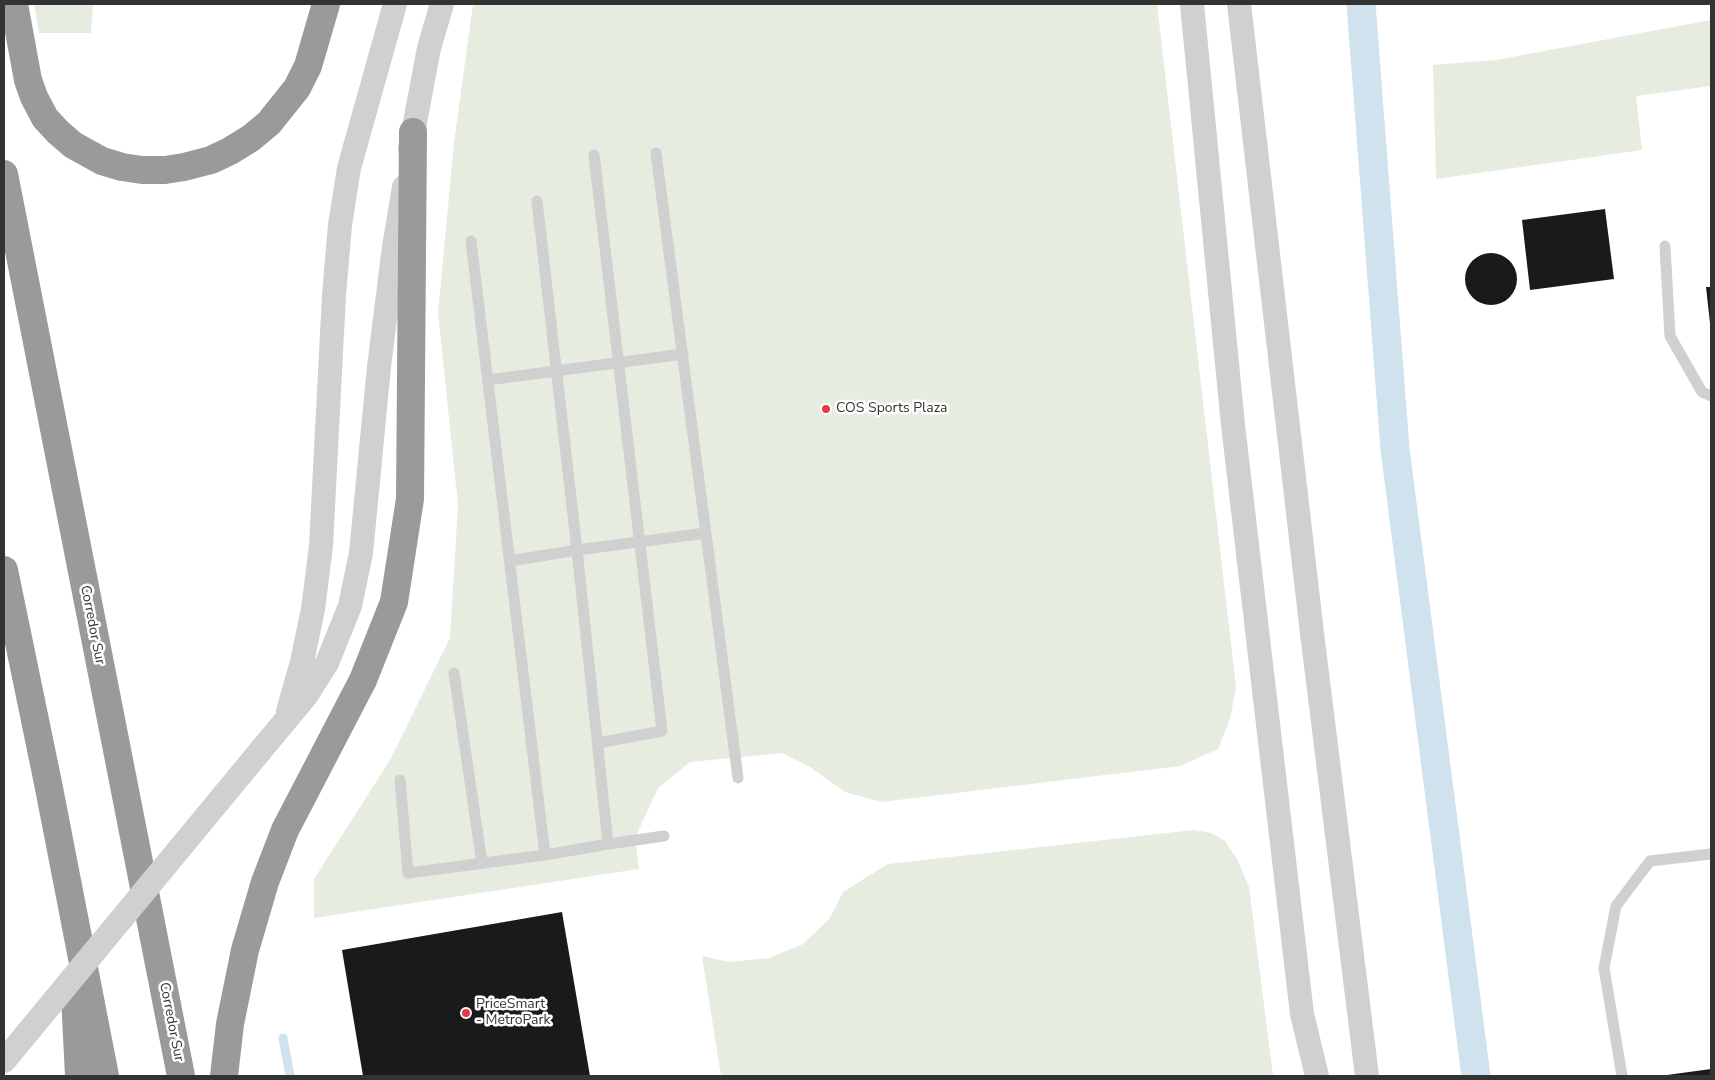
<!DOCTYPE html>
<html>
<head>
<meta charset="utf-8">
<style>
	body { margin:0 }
	#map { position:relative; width:1715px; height:1080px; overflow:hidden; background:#fff; font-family:"Nunito Sans",sans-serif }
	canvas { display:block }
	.frame { position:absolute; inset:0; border:5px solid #333; pointer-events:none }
</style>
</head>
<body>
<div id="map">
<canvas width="1715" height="1080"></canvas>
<div class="frame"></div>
</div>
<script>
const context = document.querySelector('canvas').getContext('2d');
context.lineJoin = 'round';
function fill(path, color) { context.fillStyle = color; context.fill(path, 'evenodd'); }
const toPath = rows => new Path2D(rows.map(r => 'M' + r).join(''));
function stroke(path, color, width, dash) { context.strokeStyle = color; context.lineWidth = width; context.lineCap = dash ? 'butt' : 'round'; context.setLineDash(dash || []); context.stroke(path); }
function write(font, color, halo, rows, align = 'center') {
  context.font = font + ' "Nunito Sans",sans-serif'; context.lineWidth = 5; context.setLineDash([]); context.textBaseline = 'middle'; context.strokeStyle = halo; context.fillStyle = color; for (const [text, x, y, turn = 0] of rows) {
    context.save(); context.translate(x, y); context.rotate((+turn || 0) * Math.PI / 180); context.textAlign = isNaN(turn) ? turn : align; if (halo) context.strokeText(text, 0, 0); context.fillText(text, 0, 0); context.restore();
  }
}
const green = toPath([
	[34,4,93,4,91,33,39,33],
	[473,4,1157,4,1236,687,1230,719,1218,749,1180,766,881,802,845,792,810,767,782,753,690,762,658,788,635,838,639,869,314,918,314,879,390,760,450,638,458,505,438,312,454,143],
	[1711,20,1711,86,1636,96,1642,150,1436,179,1433,65,1496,60],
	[1194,830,1211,833,1225,841,1237,859,1249,887,1273,1076,721,1076,702,956,729,962,769,958,803,944,830,918,843,892,888,864]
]);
const stream = toPath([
	[283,1038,290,1076]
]);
const canal = toPath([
	[1361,4,1395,449,1476,1076]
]);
const building = toPath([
	[1605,209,1614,279,1530,290,1522,220],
	'1465 279a26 26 0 1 1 52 0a26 26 0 1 1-52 0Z',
	[1706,287,1711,287,1711,323,1710,323],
	[562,912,590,1076,363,1076,342,950],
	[1711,1069,1711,1076,1667,1076,1667,1075]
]);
const service = toPath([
	[656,153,738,778],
	[594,155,662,731,598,743],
	[471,241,545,855],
	[1665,246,1670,336,1702,392,1711,396],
	[488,380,683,354],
	[510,561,577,550,706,533],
	[454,673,482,863],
	[400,780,408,873,545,855,608,844,577,550,537,201],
	[608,844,664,836],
	[1622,1076,1604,968,1616,906,1650,861,1711,854]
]);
const minor = toPath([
	[1192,4,1233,425,1302,1014,1317,1076],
	[1239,4,1312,633,1367,1076],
	[410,149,429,48,442,4],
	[288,711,302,662,313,609,321,546,334,295,340,225,349,168,395,4],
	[261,750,306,696,327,663,350,606,361,553,379,367,394,247,404,187]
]);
const motorway = toPath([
	[14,4,28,80,34,97,45,118,58,132,73,145,102,161,122,167,142,170,165,170,184,167,211,160,230,151,251,138,269,123,297,88,308,66,326,4],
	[4,174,181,1076],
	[4,570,48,783,105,1076],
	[75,996,79,1076],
	[224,1076,230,1024,245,950,265,882,285,830,363,680,394,602,410,499,413,132]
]);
const minorBridge = toPath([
	[4,1061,261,750]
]);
const markers = [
	[826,409,5,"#e63946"],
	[466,1013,5,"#e63946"]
];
const poiNames = [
	["COS Sports Plaza",836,409],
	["PriceSmart",476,1005],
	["- MetroPark",476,1021]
];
const streetNames = [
	["Corredor Sur",92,625,79],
	["Corredor Sur",171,1022,79]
];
fill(green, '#e6ecdf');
stroke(stream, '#cfe2ee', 9);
stroke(canal, '#cfe2ee', 29);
fill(building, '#1a1a1a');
stroke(service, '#d0d0d0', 11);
stroke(minor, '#d0d0d0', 24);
stroke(motorway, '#9a9a9a', 28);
stroke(minorBridge, '#d0d0d0', 24);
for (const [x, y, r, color] of markers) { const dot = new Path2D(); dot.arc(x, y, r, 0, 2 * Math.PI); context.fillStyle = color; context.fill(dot); stroke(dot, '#fff', 2); }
write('14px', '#333', '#fff', poiNames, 'left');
write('14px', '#333', '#fff', streetNames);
</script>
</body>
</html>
